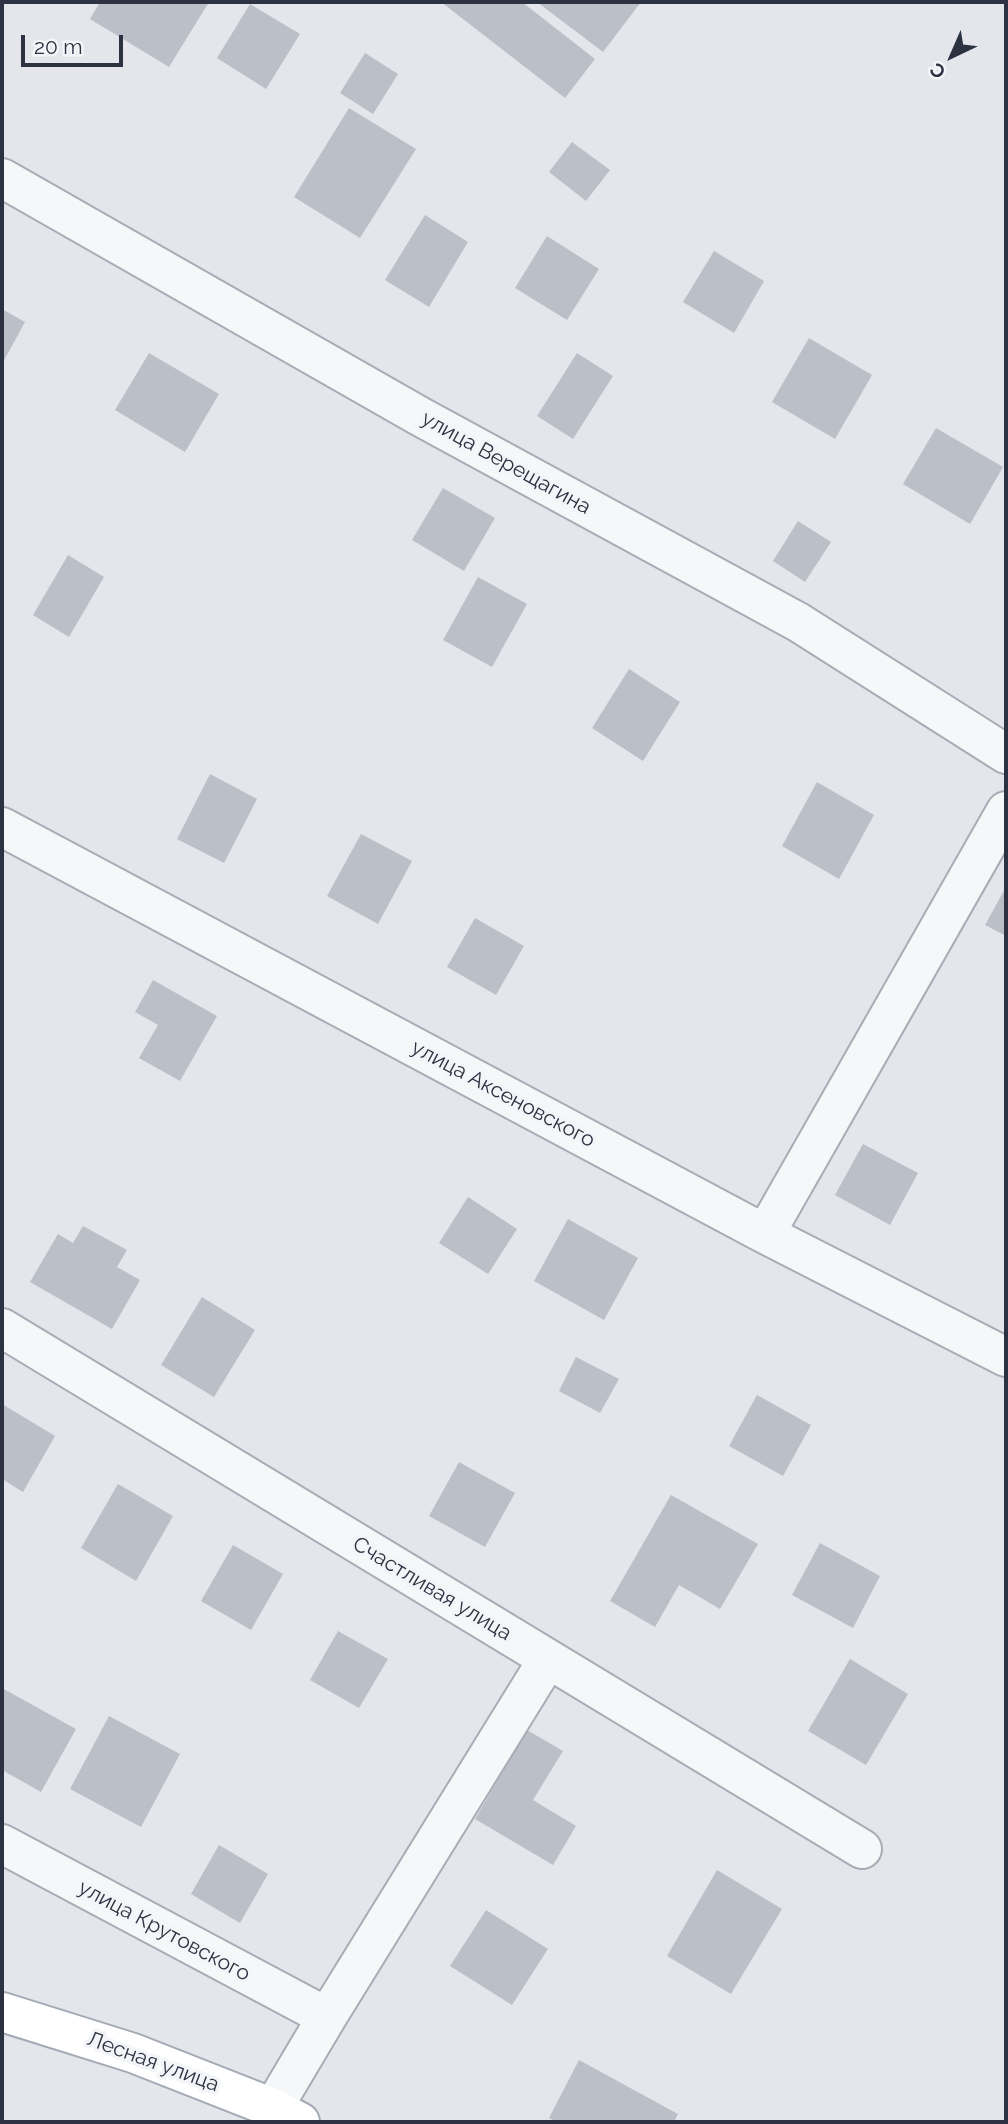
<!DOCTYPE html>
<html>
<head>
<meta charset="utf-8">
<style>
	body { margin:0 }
	#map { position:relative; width:1008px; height:2124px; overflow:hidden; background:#e4e6eb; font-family:Raleway,sans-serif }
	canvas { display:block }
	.frame { position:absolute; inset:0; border:4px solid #2c3242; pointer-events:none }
	.north { position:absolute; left:917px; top:21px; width:70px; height:70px; -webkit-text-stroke:5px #f3f5f8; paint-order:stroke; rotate:224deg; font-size:19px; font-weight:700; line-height:28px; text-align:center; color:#2c3242 }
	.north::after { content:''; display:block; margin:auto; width:24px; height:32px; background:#2c3242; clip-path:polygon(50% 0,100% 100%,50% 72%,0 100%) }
	.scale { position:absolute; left:21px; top:35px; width:102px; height:32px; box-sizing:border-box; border:4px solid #2c3242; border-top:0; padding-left:9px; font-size:21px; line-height:24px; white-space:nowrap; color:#2c3242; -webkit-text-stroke:5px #f3f5f8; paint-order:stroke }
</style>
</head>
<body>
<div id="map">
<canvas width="1008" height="2124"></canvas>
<div class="frame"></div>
<div class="north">С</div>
<div class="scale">20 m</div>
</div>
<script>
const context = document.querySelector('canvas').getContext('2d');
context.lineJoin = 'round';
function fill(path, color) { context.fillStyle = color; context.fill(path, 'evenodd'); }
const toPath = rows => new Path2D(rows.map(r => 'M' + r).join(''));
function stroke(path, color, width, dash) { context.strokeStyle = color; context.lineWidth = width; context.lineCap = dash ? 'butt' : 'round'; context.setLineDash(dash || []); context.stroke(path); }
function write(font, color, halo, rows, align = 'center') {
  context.font = font + ' Raleway,sans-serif'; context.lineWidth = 7; context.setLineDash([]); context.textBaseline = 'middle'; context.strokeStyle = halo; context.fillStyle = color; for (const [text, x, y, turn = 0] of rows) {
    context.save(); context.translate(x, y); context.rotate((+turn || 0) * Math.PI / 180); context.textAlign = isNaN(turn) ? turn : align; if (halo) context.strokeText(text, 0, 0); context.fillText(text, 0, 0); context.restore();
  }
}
const building = toPath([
	[100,2,209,2,169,67,90,19],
	[441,2,522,2,595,59,565,98],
	[537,2,641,2,603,52],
	[250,4,300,34,266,89,217,58],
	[365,53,398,74,373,114,340,93],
	[349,108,416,149,360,238,294,197],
	[572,142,610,170,586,201,549,172],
	[425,215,468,242,429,307,385,280],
	[547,236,599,269,567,320,515,288],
	[714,251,764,281,734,333,683,302],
	[2,309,25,322,2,364],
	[809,338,872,375,835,439,772,402],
	[149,353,219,394,185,452,115,410],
	[577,353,613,376,573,439,537,416],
	[936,428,1003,467,970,524,903,484],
	[443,488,495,518,464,571,412,540],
	[798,521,831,542,805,582,773,561],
	[68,555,104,577,69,637,33,615],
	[478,577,527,604,492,667,443,640],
	[629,669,680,702,643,761,592,728],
	[210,774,257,799,224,863,177,839],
	[817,782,874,815,839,879,782,846],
	[361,834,412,861,378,924,327,896],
	[1006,887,1006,936,985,925],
	[475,918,524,946,496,995,447,967],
	[153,980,217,1016,180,1081,139,1058,158,1025,135,1012],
	[863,1144,918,1173,890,1225,835,1195],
	[468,1197,517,1229,488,1274,439,1243],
	[568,1219,638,1258,604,1320,534,1281],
	[83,1226,127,1250,117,1267,140,1280,112,1329,30,1282,58,1234,73,1243],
	[202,1297,255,1330,214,1397,161,1365],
	[576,1357,619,1379,600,1413,559,1391],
	[757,1395,811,1425,783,1476,729,1446],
	[2,1404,55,1436,23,1492,2,1479],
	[459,1462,515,1493,485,1547,429,1516],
	[118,1484,173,1516,136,1581,81,1548],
	[671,1495,758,1544,720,1609,679,1585,655,1627,610,1601],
	[820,1543,880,1576,853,1628,792,1595],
	[233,1545,283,1574,251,1630,201,1601],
	[338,1631,388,1659,359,1708,310,1680],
	[850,1659,908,1694,866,1765,808,1731],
	[2,1688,76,1729,41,1792,2,1770],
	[109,1716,180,1754,141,1827,70,1789],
	[527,1730,563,1751,533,1800,576,1826,553,1865,475,1819],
	[219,1845,268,1874,240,1923,191,1894],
	[717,1870,782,1909,731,1994,667,1956],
	[486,1910,548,1949,512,2005,450,1966],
	[579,2060,678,2114,674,2122,557,2122,549,2118]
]);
const minor = toPath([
	[2,178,421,417,798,622,1006,754],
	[2,827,765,1234,1006,1357],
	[765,1234,1006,811],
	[2,1328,862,1849],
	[2,1844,327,2017],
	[273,2108,327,2017,548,1659]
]);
const major = toPath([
	[2,2012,133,2053,273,2108,300,2122]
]);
const streetNames = [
	["улица Верещагина",506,463,29],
	["улица Аксеновского",503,1094,28],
	["Счастливая улица",432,1589,31],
	["улица Крутовского",164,1931,28],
	["Лесная улица",153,2062,20]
];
fill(building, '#bbbfc7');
stroke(minor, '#a9acb5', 42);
stroke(major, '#a4a9b6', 42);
stroke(minor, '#f6f7f9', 38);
stroke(major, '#fff', 38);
write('21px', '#2c3242', '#f3f5f8', streetNames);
</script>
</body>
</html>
